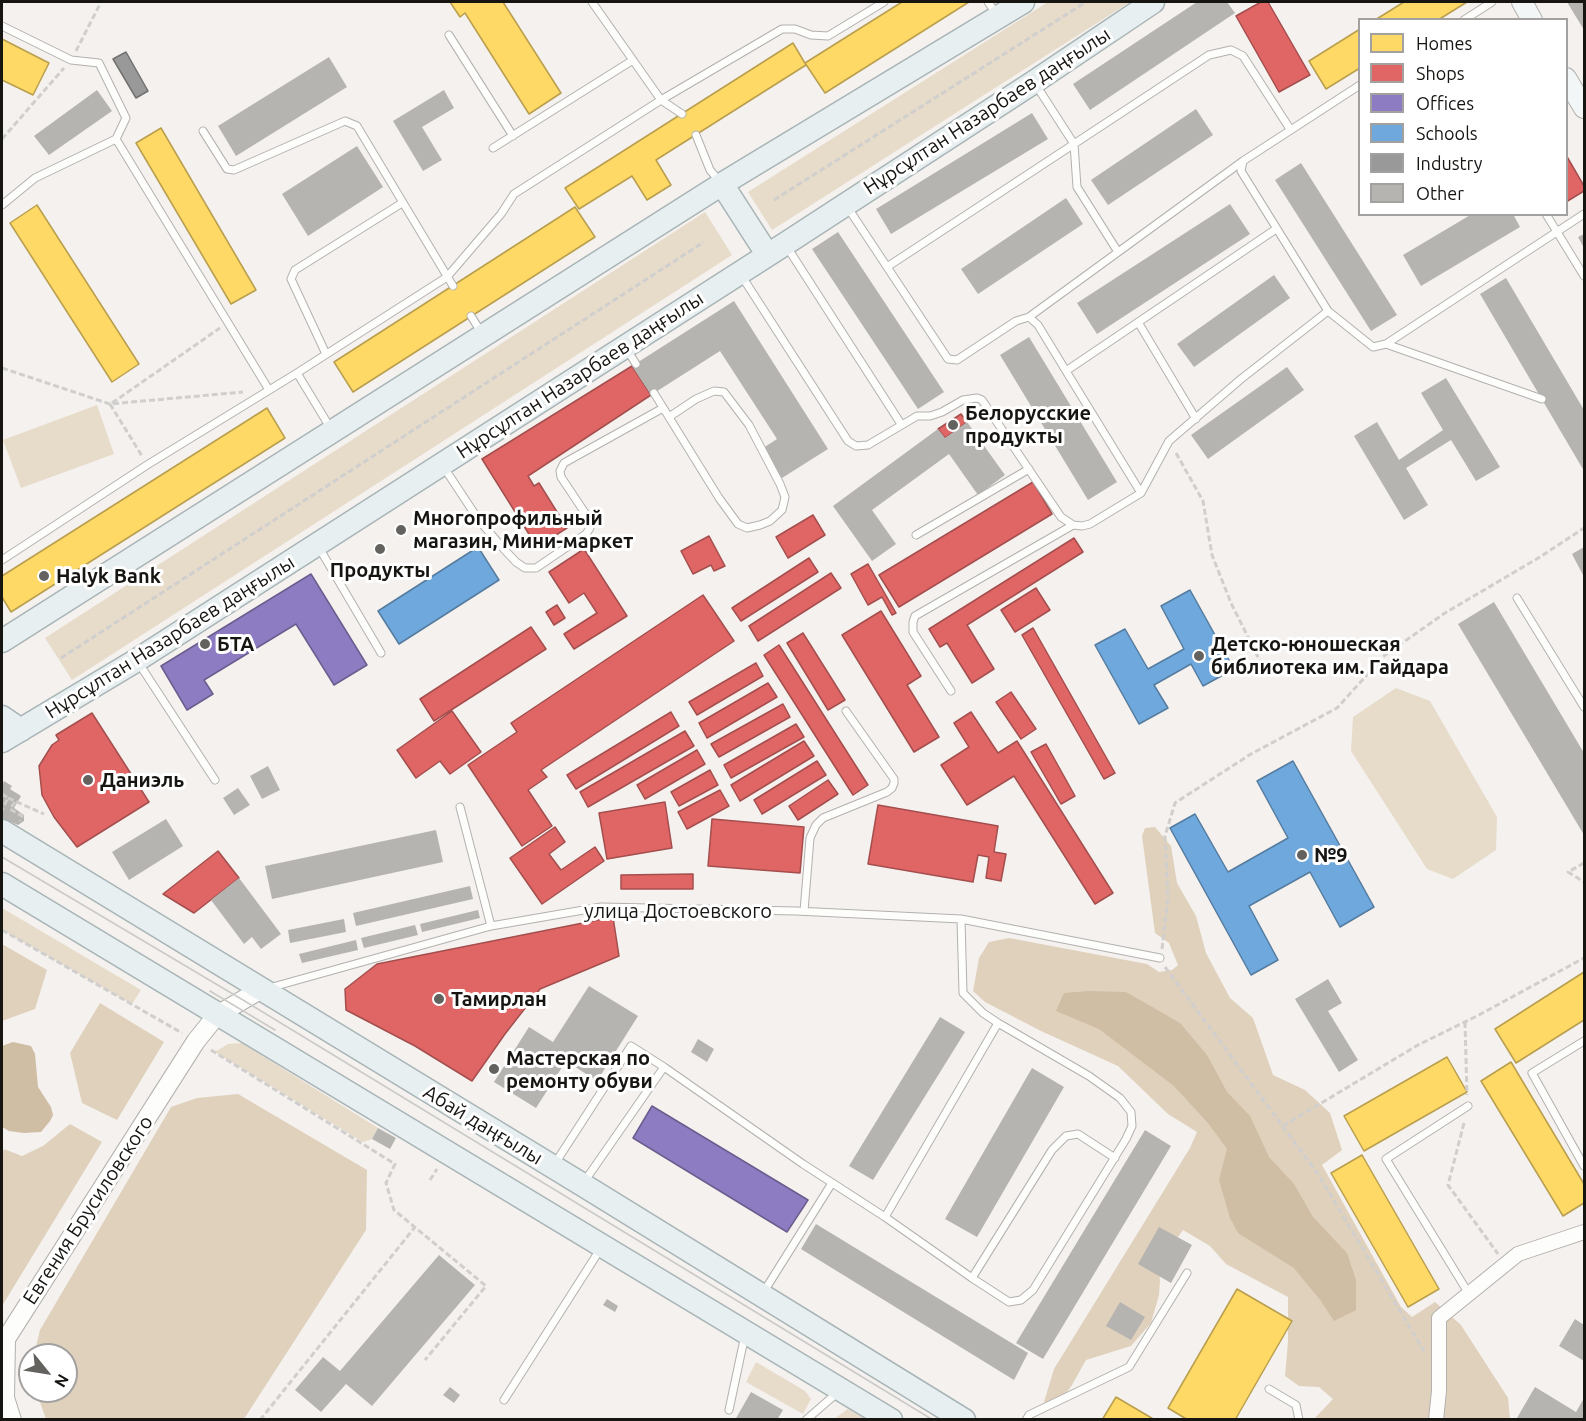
<!DOCTYPE html>
<html>
<head>
<meta charset="utf-8">
<style>
	body { margin:0 }
	#map { position:relative; width:1586px; height:1421px; overflow:hidden; background:#f4f1ee; font-family:Ubuntu,sans-serif }
	canvas { display:block }
	.frame { position:absolute; inset:0; border:3px solid #171512; pointer-events:none }
	.legend { position:absolute; left:1358px; top:18px; width:210px; height:198px; box-sizing:border-box; background:#fff; border:2px solid #a2a1a0; margin:0; padding:8px 10px; list-style:none; font-size:18px; color:#171512 }
	.legend li { display:flex; align-items:center; gap:12px; height:30px }
	.legend b { width:30px; border:2px solid #a2a1a0 }
	.north { position:absolute; left:18px; top:1343px; width:60px; height:60px; box-sizing:border-box; background:#fff; border:2px solid #a2a1a0; border-radius:50%; rotate:120deg; font-size:16px; font-weight:700; line-height:24px; text-align:center; color:#171512 }
	.north::after { content:''; display:block; margin:auto; width:21px; height:27px; background:#64625f; clip-path:polygon(50% 0,100% 100%,50% 72%,0 100%) }
</style>
</head>
<body>
<div id="map">
<canvas width="1586" height="1421"></canvas>
<div class="frame"></div>
<ul class="legend">
<li><b style="height:16px;background:#ffd966"></b>Homes</li>
<li><b style="height:16px;background:#e06666"></b>Shops</li>
<li><b style="height:16px;background:#8e7cc3"></b>Offices</li>
<li><b style="height:16px;background:#6fa8dc"></b>Schools</li>
<li><b style="height:16px;background:#999"></b>Industry</li>
<li><b style="height:16px;background:#b6b4b1"></b>Other</li>
</ul>
<div class="north">N</div>
</div>
<script>
const context = document.querySelector('canvas').getContext('2d');
context.lineJoin = 'round';
function fill(path, color) { context.fillStyle = color; context.fill(path, 'evenodd'); }
const toPath = rows => new Path2D(rows.map(r => 'M' + r).join(''));
function stroke(path, color, width, dash) { context.strokeStyle = color; context.lineWidth = width; context.lineCap = dash ? 'butt' : 'round'; context.setLineDash(dash || []); context.stroke(path); }
function write(font, color, halo, rows, align = 'center') {
  context.font = font + ' Ubuntu,sans-serif'; context.lineWidth = 6; context.setLineDash([]); context.textBaseline = 'middle'; context.strokeStyle = halo; context.fillStyle = color; for (const [text, x, y, turn = 0] of rows) {
    context.save(); context.translate(x, y); context.rotate((+turn || 0) * Math.PI / 180); context.textAlign = isNaN(turn) ? turn : align; if (halo) context.strokeText(text, 0, 0); context.fillText(text, 0, 0); context.restore();
  }
}
const green = toPath([
	[1048,2,1130,2,772,230,748,192],
	[705,212,732,255,72,680,45,638],
	[97,405,114,454,21,488,3,440],
	[1396,688,1430,701,1497,817,1496,850,1453,879,1427,869,1351,751,1353,717],
	[2,908,141,990,132,1004,2,930],
	[242,1043,378,1128,372,1139,363,1142,215,1052,228,1044],
	[756,1362,805,1391,811,1399,803,1414,746,1382],
	[848,1409,865,1419,834,1419]
]);
const forest = toPath([
	[1155,827,1171,846,1177,883,1196,916,1206,953,1230,998,1253,1018,1273,1075,1305,1090,1330,1113,1342,1150,1322,1165,1401,1307,1412,1317,1435,1302,1461,1325,1508,1398,1510,1419,1314,1419,1333,1399,1319,1387,1299,1386,1285,1376,1288,1342,1288,1297,1226,1264,1210,1246,1183,1230,1158,1264,1160,1281,1159,1295,1151,1323,1131,1346,1086,1360,1072,1385,1056,1407,1044,1402,1054,1369,1190,1148,1197,1132,1168,1114,1118,1066,1041,1031,985,1002,973,991,979,958,989,942,1009,938,1147,964,1159,972,1172,970,1178,965,1169,943,1155,933,1142,836,1145,828],
	[2,944,47,970,35,1009,2,1021],
	[100,1003,164,1042,117,1120,82,1103,70,1053],
	[238,1094,367,1170,366,1230,244,1419,46,1419,36,1391,66,1391,66,1355,34,1355,40,1330,171,1107,197,1098],
	[70,1124,102,1142,2,1306,2,1155,4,1149,22,1156,43,1146]
]);
const water = toPath([
	[1089,991,1126,992,1180,1023,1207,1055,1227,1092,1250,1116,1269,1157,1294,1184,1313,1217,1347,1253,1356,1280,1356,1310,1334,1321,1321,1301,1294,1268,1238,1233,1230,1218,1219,1180,1227,1149,1208,1123,1174,1086,1099,1029,1056,1011,1064,993],
	[13,1042,31,1046,35,1054,38,1087,51,1107,53,1115,50,1121,41,1132,24,1133,9,1131,2,1127,2,1046]
]);
const homes = toPath([
	[450,2,503,2,561,93,529,114,465,13,460,17,450,2],
	[902,2,969,2,825,93,805,63,902,2],
	[1404,2,1467,2,1438,20,1375,20,1404,2],
	[1360,29,1360,68,1326,89,1309,61,1360,29],
	[2,39,49,63,33,95,2,80,2,39],
	[793,43,806,65,656,160,671,185,647,200,632,176,579,209,565,188,793,43],
	[161,128,256,290,231,304,136,143,161,128],
	[37,205,139,364,112,382,10,223,37,205],
	[575,207,595,237,353,392,334,362,575,207],
	[267,408,285,438,11,612,2,597,2,576,267,408],
	[1584,972,1584,1020,1516,1063,1495,1029,1584,972],
	[1447,1057,1467,1092,1364,1151,1344,1116,1447,1057],
	[1511,1062,1584,1184,1584,1203,1563,1216,1481,1081,1511,1062],
	[1362,1155,1439,1289,1408,1307,1331,1173,1362,1155],
	[1237,1289,1292,1321,1235,1420,1188,1420,1168,1408,1237,1289],
	[1116,1397,1155,1420,1102,1420,1116,1397]
]);
const shops = toPath([
	[1261,2,1268,2,1310,75,1279,92,1236,16,1261,2],
	[1566,155,1584,186,1584,191,1566,202,1566,155],
	[632,366,651,395,528,476,534,486,539,483,567,528,537,547,482,459,632,366],
	[961,414,967,422,945,438,938,429,961,414],
	[1033,482,1052,514,899,607,879,575,1033,482],
	[813,515,825,535,788,558,776,537,813,515],
	[709,536,725,566,714,571,711,565,693,574,681,551,709,536],
	[1074,538,1083,552,967,625,994,669,972,683,947,643,940,647,929,629,1074,538],
	[584,549,627,616,574,649,564,634,597,613,584,593,569,603,549,572,584,549],
	[809,558,818,572,741,621,732,608,809,558],
	[868,564,896,613,892,615,882,597,868,605,851,574,868,564],
	[831,573,841,588,758,641,749,626,831,573],
	[1036,588,1050,610,1015,632,1001,610,1036,588],
	[703,595,734,641,541,770,547,777,528,790,552,826,522,846,468,765,517,732,511,723,703,595],
	[557,605,565,618,554,625,546,612,557,605],
	[881,611,921,676,907,685,939,737,914,752,842,635,881,611],
	[531,627,546,649,434,721,420,699,531,627],
	[1033,628,1115,773,1104,779,1022,635,1033,628],
	[803,633,845,700,828,710,787,643,803,633],
	[779,645,868,785,853,795,764,655,779,645],
	[756,663,763,676,697,715,689,702,756,663],
	[768,683,777,697,707,738,699,723,768,683],
	[1011,692,1036,729,1021,739,996,702,1011,692],
	[783,704,790,717,719,757,711,744,783,704],
	[452,711,481,752,450,774,440,761,416,778,397,750,452,711],
	[671,712,679,726,576,789,567,775,671,712],
	[971,712,998,753,1017,741,1113,893,1095,904,1014,776,967,805,941,765,969,747,954,723,971,712],
	[92,713,149,802,77,847,54,817,42,795,39,766,52,745,59,740,56,735,92,713],
	[796,724,804,737,731,778,724,765,796,724],
	[685,731,694,746,588,807,580,792,685,731],
	[804,741,814,756,740,801,731,785,804,741],
	[1046,744,1075,796,1061,804,1031,752,1046,744],
	[697,750,705,764,645,799,637,785,697,750],
	[817,761,826,775,762,814,754,800,817,761],
	[710,770,718,785,679,806,671,792,710,770],
	[828,780,838,794,798,820,789,806,828,780],
	[720,790,729,806,687,829,678,812,720,790],
	[665,802,672,848,607,859,599,813,665,802],
	[878,805,998,826,994,852,1006,854,1001,881,986,878,989,857,978,855,973,882,868,864,878,805],
	[712,819,804,827,800,873,708,866,712,819],
	[555,827,565,842,549,854,561,870,595,847,604,861,542,904,510,858,555,827],
	[218,851,239,878,194,913,163,894,218,851],
	[693,874,693,889,621,889,621,875,693,874],
	[613,917,619,956,540,989,505,1034,472,1081,415,1046,346,1010,345,989,377,964,613,917]
]);
const offices = toPath([
	[311,574,367,665,334,685,296,624,204,680,213,694,187,710,161,666,311,574],
	[652,1106,808,1200,787,1232,633,1138,652,1106]
]);
const schools = toPath([
	[478,547,499,580,399,644,378,611,478,547],
	[1190,590,1234,669,1203,686,1191,664,1154,685,1168,708,1139,724,1095,645,1125,629,1148,669,1184,649,1161,606,1190,590],
	[1293,761,1374,907,1340,927,1310,872,1249,906,1278,960,1251,975,1170,828,1195,814,1228,872,1288,838,1257,781,1293,761]
]);
const industry = toPath([
	[126,52,148,91,136,98,113,59,126,52]
]);
const building = toPath([
	[1197,2,1227,2,1235,13,1090,110,1073,84],
	[1567,2,1584,2,1584,30],
	[329,57,347,87,236,156,218,126],
	[97,90,112,111,49,155,34,136],
	[444,90,454,108,422,127,442,160,423,171,393,121],
	[1196,109,1213,135,1108,205,1091,180],
	[1032,113,1048,139,891,234,876,209],
	[357,146,383,187,308,236,282,194],
	[1301,163,1397,315,1371,331,1275,180],
	[1066,198,1083,224,978,294,961,269],
	[1230,204,1250,234,1097,334,1077,303],
	[1472,214,1513,214,1520,227,1421,286,1403,255],
	[838,232,944,392,918,409,812,249],
	[1584,234,1584,248,1578,237],
	[1274,275,1290,298,1194,367,1177,344],
	[1506,278,1584,410,1584,471,1480,294],
	[734,301,828,449,782,478,763,448,777,439,720,351,651,395,632,366],
	[1029,337,1117,482,1088,500,1000,355],
	[1287,367,1304,390,1208,459,1191,435],
	[1446,378,1500,467,1476,481,1451,440,1406,468,1428,505,1404,520,1354,436,1377,422,1399,460,1443,430,1421,393],
	[967,422,1005,475,978,495,949,454,872,510,896,544,872,561,833,506,938,429,945,438],
	[1584,547,1584,577,1572,554],
	[1494,602,1584,753,1584,835,1458,624],
	[268,766,280,790,262,799,250,776],
	[4,781,12,786,10,789,21,796,14,808,24,815,24,821,18,825,4,819,2,822,2,785],
	[238,788,250,805,234,815,223,798],
	[166,819,183,846,129,880,112,852],
	[436,830,443,862,272,899,265,866],
	[239,878,281,934,261,949,252,937,244,944,211,900],
	[470,886,473,899,356,926,353,913],
	[478,910,480,918,422,932,420,924],
	[344,919,346,932,290,943,288,930],
	[415,925,418,935,364,948,361,938],
	[356,940,358,950,302,963,299,954],
	[1328,979,1342,1003,1328,1011,1358,1060,1339,1072,1295,999],
	[589,986,638,1016,597,1081,566,1061,536,1108,494,1082,529,1027,553,1042],
	[940,1017,965,1032,873,1180,849,1166],
	[698,1039,714,1049,707,1062,691,1052],
	[1032,1068,1064,1087,977,1237,945,1219],
	[378,1128,396,1138,390,1149,372,1139],
	[1145,1130,1171,1146,1043,1359,1016,1343],
	[816,1224,1028,1353,1014,1380,801,1249],
	[1159,1227,1192,1245,1171,1283,1138,1264],
	[439,1255,475,1285,372,1406,346,1384,321,1412,295,1390,323,1357,340,1371],
	[607,1299,618,1306,615,1312,603,1305],
	[1120,1302,1145,1317,1131,1340,1106,1326],
	[1575,1319,1584,1325,1584,1361,1559,1346],
	[450,1387,460,1395,454,1403,443,1395],
	[1535,1387,1576,1412,1584,1398,1584,1420,1517,1418],
	[751,1392,783,1410,777,1420,735,1420]
]);
const path = toPath([
	[76,51,101,2],
	[2,139,64,68],
	[774,200,1086,2],
	[2,368,110,404,243,392],
	[112,403,220,328],
	[110,404,142,456],
	[1176,453,1203,501,1212,555,1231,603,1264,669],
	[61,658,704,242],
	[2,794,8,798,2,810],
	[8,798,44,814],
	[15,802,10,809,22,816,20,821],
	[1584,863,1568,872,1584,882],
	[2,930,182,1033],
	[1162,949,1168,898,1165,836,1175,803,1251,754,1337,708,1385,655,1445,613,1540,557,1584,528],
	[1165,967,1318,1174,1424,1351],
	[1465,1022,1467,1095],
	[211,1050,395,1164,386,1183,394,1210,486,1286,425,1360],
	[1464,1123,1448,1185,1498,1254],
	[1283,1126,1418,1045,1477,1016,1584,958],
	[430,1180,437,1169],
	[260,1420,415,1227]
]);
const service = toPath([
	[592,2,661,100,682,114],
	[988,2,997,15],
	[1464,20,1492,2],
	[2,26,71,60,99,63,126,118,116,139,269,390],
	[449,35,513,136],
	[1036,85,1074,144,1209,55,1231,50,1243,56,1290,129],
	[1360,85,1243,161,1241,171,1328,311,1373,347,1386,344,1584,214],
	[203,131,227,169,234,170,345,121,357,126,453,286],
	[696,135,710,170,721,183],
	[493,148,633,60],
	[2,205,35,178,116,139],
	[848,208,948,359,957,360,1016,321,1029,317,1038,325,1066,371],
	[1546,214,1584,276],
	[787,247,901,424],
	[887,267,1074,144,1077,187,1118,252],
	[741,275,848,441,856,446,868,445,917,416,930,416,942,412,963,400,977,398,982,400,1061,517,1073,525,1082,526,1090,524,1141,493,1169,441,1241,379,1328,311],
	[471,316,481,332],
	[1029,317,1243,161],
	[1138,322,1196,419],
	[1386,344,1542,399],
	[626,348,636,364],
	[326,354,291,279,295,270,402,203],
	[297,373,447,277,501,214,514,194,661,100,782,29,795,29,811,35,828,36,884,2],
	[654,393,719,498,738,524,747,528,760,525,770,521,782,510,785,497,780,484,749,425,724,392,714,391,696,399,669,417],
	[443,466,478,519,501,546,516,562,525,568,536,568,586,534,590,528,589,519,561,477,560,471,564,463,663,408],
	[1141,493,1066,371,1276,229],
	[916,535,1029,469],
	[318,546,381,653],
	[2,560,147,465,297,373,331,429],
	[1517,598,1584,707],
	[138,662,215,780],
	[951,691,913,632,913,622,915,616,1073,525],
	[460,807,491,926],
	[804,911,810,838,816,825,823,818,887,792,892,788,894,783,894,779,846,711],
	[961,919,963,993,983,1013,998,1023],
	[269,988,491,926,601,907,796,911,961,919,1160,958],
	[1584,1041,1532,1073,1584,1166],
	[1468,1106,1386,1159,1469,1294],
	[554,1165,631,1046,664,1067],
	[584,1182,664,1067,803,1164,885,1217,972,1278,1009,1302,1021,1300,1033,1290,1126,1139,1132,1126,1131,1112,1120,1098,1089,1076,998,1023,885,1217],
	[972,1278,1052,1150,1066,1136,1078,1134,1115,1158],
	[763,1293,832,1183],
	[1269,1389,1296,1405,1299,1420],
	[504,1400,601,1248],
	[729,1410,745,1335],
	[806,1420,837,1393],
	[1026,1420,1029,1415,1129,1367,1187,1273]
]);
const minor = toPath([
	[1436,1420,1439,1391,1439,1318,1518,1254,1584,1232]
]);
const tertiary = toPath([
	[12,1420,5,1398,6,1339,196,1041,217,1015,260,990]
]);
const secondary = toPath([
	[1522,2,1532,20],
	[1566,78,1584,108]
]);
const primary = toPath([
	[722,184,767,254],
	[2,641,722,184,1023,2],
	[2,717,21,730],
	[2,741,137,660,785,244,1034,82,1153,2],
	[2,831,583,1185,964,1420],
	[2,884,891,1420]
]);
const tram = toPath([
	[2,857,243,1000,933,1420],
	[210,991,275,1030]
]);
const markers = [
	[953,425,6,"#64625f"],
	[401,530,6,"#64625f"],
	[380,549,6,"#64625f"],
	[44,576,6,"#64625f"],
	[205,644,6,"#64625f"],
	[1199,656,6,"#64625f"],
	[88,780,6,"#64625f"],
	[1302,855,6,"#64625f"],
	[439,999,6,"#64625f"],
	[494,1069,6,"#64625f"]
];
const streetNames = [
	["Нұрсұлтан Назарбаев даңғылы",987,111,-33],
	["Нұрсұлтан Назарбаев даңғылы",580,375,-33],
	["Нұрсұлтан Назарбаев даңғылы",170,637,-32],
	["улица Достоевского",678,911],
	["Абай даңғылы",483,1125,31],
	["Евгения Брусиловского",88,1210,-57]
];
const poiNames = [
	["Белорусские",965,413],
	["продукты",965,436],
	["Многопрофильный",413,518],
	["магазин, Мини-маркет",413,541],
	["Продукты",380,570,"center"],
	["Halyk Bank",56,576],
	["БТА",217,644],
	["Детско-юношеская",1211,644],
	["библиотека им. Гайдара",1211,667],
	["Даниэль",100,780],
	["№9",1314,855],
	["Тамирлан",451,999],
	["Мастерская по",506,1058],
	["ремонту обуви",506,1081]
];
fill(green, '#e7dbca');
fill(forest, '#e0d1bc');
fill(water, '#cfbda4');
fill(homes, '#ffd966');
stroke(homes, '#b99e4d', 1.5);
fill(shops, '#e06666');
stroke(shops, '#a44e4d', 1.5);
fill(offices, '#8e7cc3');
stroke(offices, '#6a5d8e', 1.5);
fill(schools, '#6fa8dc');
stroke(schools, '#557c9f', 1.5);
fill(industry, '#999');
stroke(industry, '#727170', 1.5);
fill(building, '#b6b4b1');
stroke(service, '#b3b1ae', 9);
stroke(minor, '#b3b1ae', 16);
stroke(tertiary, '#b3b1ae', 20);
stroke(secondary, '#b3b1ae', 22);
stroke(primary, '#a8b4b6', 25);
stroke(path, '#d0cfce', 3, [6, 3]);
stroke(service, '#fdfdfc', 7);
stroke(minor, '#fdfdfc', 14);
stroke(tertiary, '#fdfdfc', 18);
stroke(secondary, '#f3f6f6', 20);
stroke(primary, '#e8eff1', 22);
stroke(tram, '#cacac9', 1.5);
for (const [x, y, r, color] of markers) { const dot = new Path2D(); dot.arc(x, y, r, 0, 2 * Math.PI); context.fillStyle = color; context.fill(dot); stroke(dot, '#fff', 2); }
write('20px', '#171512', '#fff', streetNames);
write('bold 20px', '#171512', '#fff', poiNames, 'left');
</script>
</body>
</html>
